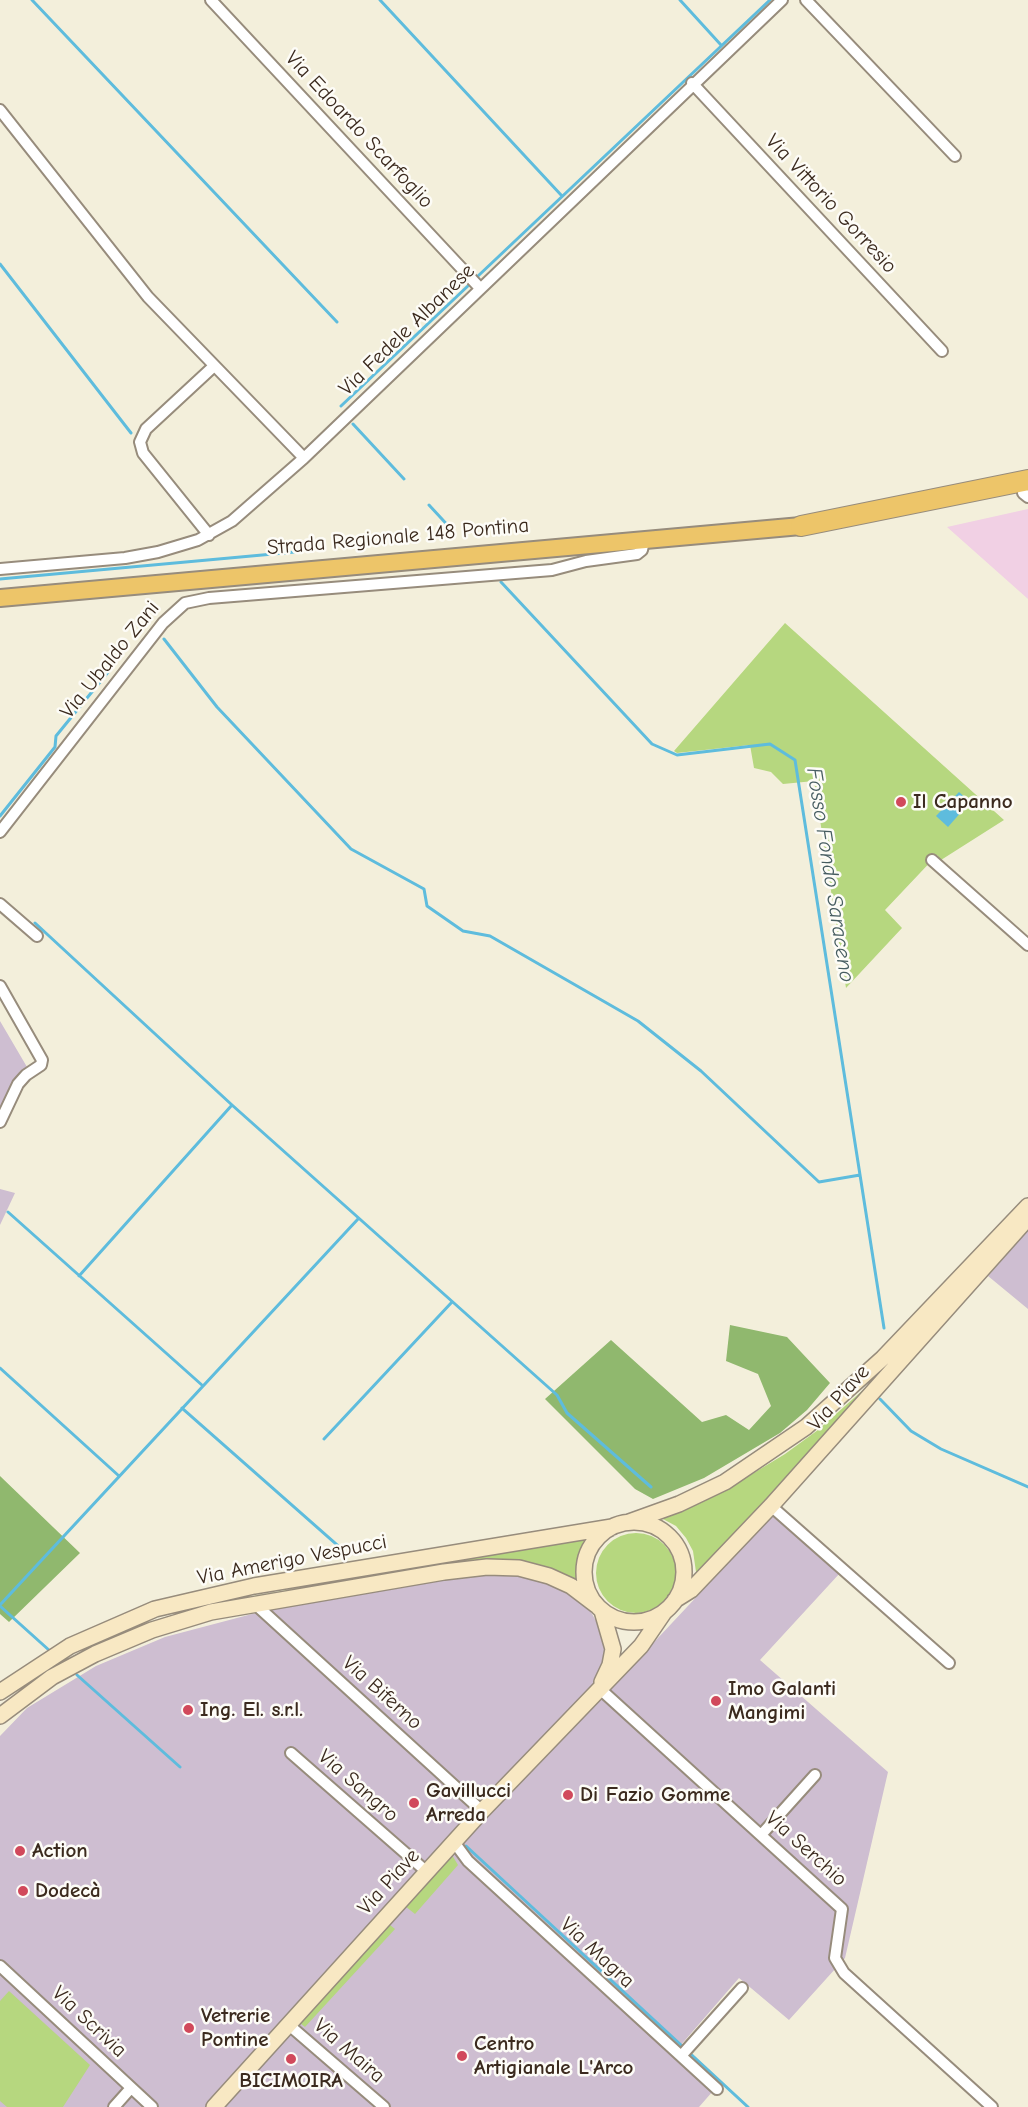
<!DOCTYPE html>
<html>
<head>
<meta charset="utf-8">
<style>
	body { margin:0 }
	canvas { display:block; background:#f3efdb }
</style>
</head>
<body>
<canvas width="1028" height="2107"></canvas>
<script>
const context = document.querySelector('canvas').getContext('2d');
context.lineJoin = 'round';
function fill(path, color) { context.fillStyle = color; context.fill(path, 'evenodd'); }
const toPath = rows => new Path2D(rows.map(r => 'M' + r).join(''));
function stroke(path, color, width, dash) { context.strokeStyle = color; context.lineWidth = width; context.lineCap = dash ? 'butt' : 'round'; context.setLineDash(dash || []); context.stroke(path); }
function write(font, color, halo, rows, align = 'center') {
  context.font = font + ' "Comic Neue",sans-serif'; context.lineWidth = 5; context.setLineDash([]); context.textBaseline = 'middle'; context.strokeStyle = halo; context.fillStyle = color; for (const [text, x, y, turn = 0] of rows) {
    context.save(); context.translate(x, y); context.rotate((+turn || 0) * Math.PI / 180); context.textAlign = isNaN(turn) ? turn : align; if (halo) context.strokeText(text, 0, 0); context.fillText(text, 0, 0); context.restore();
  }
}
const built = toPath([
	[1028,509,1028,599,947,527]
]);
const industrial = toPath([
	[0,1021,27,1067,20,1071,0,1114],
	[0,1189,15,1193,0,1225],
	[1028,1230,1028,1309,988,1276],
	[775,1513,840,1573,760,1660,888,1772,845,1958,789,2020,739,1978,673,2054,713,2091,699,2107,0,2107,0,1736,27,1708,96,1666,165,1637,271,1609,492,1571,540,1580,566,1592,591,1612,605,1637,613,1686]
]);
const green = toPath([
	[785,623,1004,820,941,860,937,855,885,910,902,928,846,988,814,781,783,784,771,772,754,768,750,745,677,753,674,751],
	[872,1382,697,1579,693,1551,686,1538,676,1526,661,1518,734,1485,785,1454,818,1430],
	'596 1573a40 40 0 1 1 80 0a40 40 0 1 1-80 0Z',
	[586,1538,577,1560,577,1584,519,1561,496,1559,351,1582,187,1614,81,1653,153,1621,213,1603],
	[452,1855,458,1865,415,1914,405,1906],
	[390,1925,395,1929,305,2027,300,2023],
	[9,1991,90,2065,63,2107,7,2107,0,2101,0,2001]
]);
const forest = toPath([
	[730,1325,787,1337,830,1383,807,1410,780,1433,704,1478,653,1499,635,1489,545,1399,611,1340,702,1422,726,1415,749,1430,771,1406,758,1374,726,1361],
	[0,1476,80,1553,9,1622,0,1614]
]);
const water = toPath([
	[959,792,970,802,948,827,936,816]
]);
const stream = toPath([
	[32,0,337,322],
	[380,0,562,196],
	[680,0,721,45],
	[0,264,131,433],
	[478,276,770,0],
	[341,406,470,284],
	[353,424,404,479],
	[429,505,453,531],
	[0,579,295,552],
	[501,582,652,744,677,755,770,744,795,760,884,1328],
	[164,639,217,707,351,849,424,889,427,906,463,931,490,936,638,1021,701,1071,819,1182,860,1175],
	[0,816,55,747,56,736,109,671],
	[35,923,232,1105,557,1395,567,1413,651,1487],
	[8,1212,203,1386],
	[79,1276,232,1105],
	[0,1368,119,1476],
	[880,1399,911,1431,941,1449,1028,1487],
	[182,1408,343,1550],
	[324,1439,452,1302],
	[0,1605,358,1219],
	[0,1606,50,1651],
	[77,1675,180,1767],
	[466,1846,748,2107]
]);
const street = toPath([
	[211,0,479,287],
	[806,0,955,156],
	[692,83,942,351],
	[0,110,148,297,304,458],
	[1023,493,1028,497],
	[209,535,143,453,140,442,146,429,214,366],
	[0,569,125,558,158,552,198,540,232,521,304,458,782,0],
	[0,832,163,623,185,603,209,598,552,570,586,561,637,554,642,550,644,541],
	[932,860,1028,945],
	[0,904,37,936],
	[0,986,42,1060,41,1065,26,1075,18,1084,0,1122],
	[771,1506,949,1663],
	[255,1604,482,1811],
	[599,1688,842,1909,835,1958,844,1973,992,2107],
	[291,1753,427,1872],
	[761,1835,815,1775],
	[454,1842,468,1861,717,2089],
	[0,1966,152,2107],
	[289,2025,384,2107],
	[681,2056,742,1988],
	[114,2107,131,2088]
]);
const secondary = toPath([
	[629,1522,679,1504,725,1482,806,1427,883,1358,1028,1206],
	'584 1572a50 50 0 1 1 100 0a50 50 0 1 1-100 0Z',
	[675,1600,691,1590,771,1506,1028,1218],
	[602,1682,610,1665,613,1649,602,1611],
	[0,1692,70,1646,155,1609,254,1586,612,1527],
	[0,1716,52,1677,95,1654,152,1630,211,1612,444,1572,487,1567,519,1568,549,1576,571,1586,596,1605],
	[214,2107,482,1811,641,1646,665,1611]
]);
const primary = toPath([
	[0,598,801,526]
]);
const highway = toPath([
	[801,526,1028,480]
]);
const markers = [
	[901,802,6,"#d1495b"],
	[716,1701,6,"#d1495b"],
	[188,1710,6,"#d1495b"],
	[568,1795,6,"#d1495b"],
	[414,1803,6,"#d1495b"],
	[20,1851,6,"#d1495b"],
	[23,1891,6,"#d1495b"],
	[189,2028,6,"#d1495b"],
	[462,2056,6,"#d1495b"],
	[291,2059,6,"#d1495b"]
];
const streetNames = [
	["Via Edoardo Scarfoglio",359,130,47],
	["Via Vittorio Gorresio",831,204,47],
	["Via Fedele Albanese",407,330,-44],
	["Strada Regionale 148 Pontina",398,537,-5],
	["Via Ubaldo Zani",110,660,-51],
	["Via Piave",839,1398,-48],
	["Via Amerigo Vespucci",292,1560,-11],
	["Via Biferno",382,1693,42],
	["Via Sangro",358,1786,41],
	["Via Serchio",806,1849,42],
	["Via Piave",389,1882,-48],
	["Via Magra",597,1953,43],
	["Via Scrivia",89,2022,43],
	["Via Maira",349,2051,41]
];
const poiNames = [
	["Il Capanno",913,802],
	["Imo Galanti",728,1689],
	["Mangimi",728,1713],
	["Ing. El. s.r.l.",200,1710],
	["Gavillucci",426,1791],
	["Arreda",426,1815],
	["Di Fazio Gomme",580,1795],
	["Action",32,1851],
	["Dodecà",35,1891],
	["Vetrerie",201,2016],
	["Pontine",201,2040],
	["Centro",474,2044],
	["Artigianale L'Arco",474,2068],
	["BICIMOIRA",291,2081,"center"]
];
const waterNames = [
	["Fosso Fondo Saraceno",830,875,81]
];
fill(built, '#f1d0e4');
fill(industrial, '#cebed1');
fill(green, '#b6d77f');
fill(forest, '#90b86e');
fill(water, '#5ebcdd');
stroke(stream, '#5ebcdd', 3);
stroke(street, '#978c7c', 14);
stroke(secondary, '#978c7c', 18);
stroke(primary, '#978c7c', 20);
stroke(highway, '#978c7c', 22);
stroke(street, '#fff', 10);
stroke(secondary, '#f8e8c3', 15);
stroke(primary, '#edc569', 16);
stroke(highway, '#edc569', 20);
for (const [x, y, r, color] of markers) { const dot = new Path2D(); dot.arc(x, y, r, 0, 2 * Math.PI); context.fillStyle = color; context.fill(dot); stroke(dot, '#fdfcf7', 2); }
write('21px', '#3b2a1e', '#fdfcf7', streetNames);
write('bold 21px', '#3b2a1e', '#fdfcf7', poiNames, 'left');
write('italic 22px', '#475d61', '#fdfcf7', waterNames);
</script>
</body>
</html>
